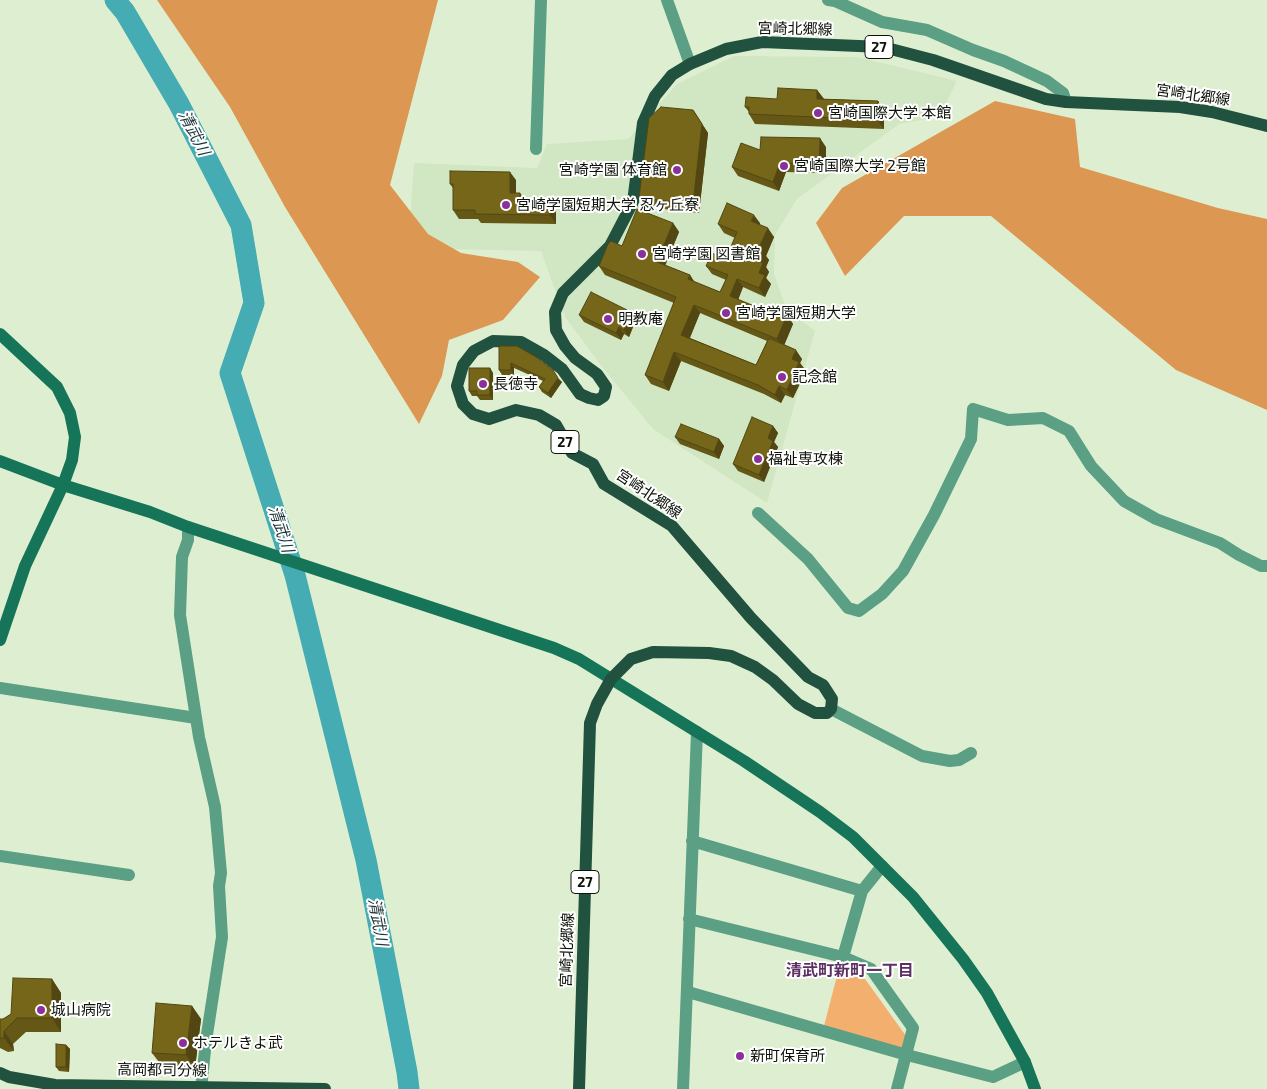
<!DOCTYPE html>
<html>
<head>
<meta charset="utf-8">
<style>
	body { margin:0 }
	canvas { display:block; background:#deefd1 }
</style>
</head>
<body>
<canvas width="1267" height="1089"></canvas>
<script>
const context = document.querySelector('canvas').getContext('2d');
context.lineJoin = 'round';
function fill(path, color) { context.fillStyle = color; context.fill(path, 'evenodd'); }
const toPath = rows => new Path2D(rows.map(r => 'M' + r).join(''));
function stroke(path, color, width, dash) { context.strokeStyle = color; context.lineWidth = width; context.lineCap = dash ? 'butt' : 'round'; context.setLineDash(dash || []); context.stroke(path); }
function write(font, color, halo, rows, align = 'center') {
  context.font = font + ' "Exo 2","Noto Sans JP",sans-serif'; context.lineWidth = 4; context.setLineDash([]); context.textBaseline = 'middle'; context.strokeStyle = halo; context.fillStyle = color; for (const [text, x, y, turn = 0] of rows) {
    context.save(); context.translate(x, y); context.rotate((+turn || 0) * Math.PI / 180); context.textAlign = isNaN(turn) ? turn : align; if (halo) context.strokeText(text, 0, 0); context.fillText(text, 0, 0); context.restore();
  }
}
const built = toPath([
	[734,56,857,57,957,81,939,117,899,124,797,199,775,235,774,274,786,308,815,331,767,503,653,429,603,368,565,317,541,251,408,248,414,163,537,168,547,144,628,139,677,84]
]);
const green = toPath([
	[838,972,865,979,906,1036,902,1050,824,1026]
]);
const forest = toPath([
	[157,0,438,0,390,185,428,234,461,253,518,262,540,277,503,320,449,340,442,376,419,424,285,207,230,107],
	[995,101,1075,119,1080,167,1218,208,1267,219,1267,410,1176,370,991,216,904,216,845,276,816,223,842,188]
]);
const river = toPath([
	[115,0,125,12,179,104,241,225,254,303,230,373,295,575,366,860,407,1072,409,1089]
]);
const street = toPath([
	[667,0,690,64],
	[828,0,835,1,882,22,927,30,973,50,1004,61,1047,81,1063,93,1066,102],
	[536,149,541,0],
	[758,513,808,559,848,608,859,611,882,594,903,571,934,515,971,439,973,409,1008,420,1043,418,1069,431,1091,466,1124,501,1156,519,1220,543,1239,555,1261,566,1267,566],
	[188,527,188,540,182,557,180,615,199,737,215,807,221,873,219,886,222,937,206,1041,201,1089],
	[0,688,196,718],
	[831,709,922,756,950,761,959,760,971,753],
	[692,841,862,891],
	[0,856,129,875],
	[689,919,843,957,871,969,913,1028,897,1089],
	[843,957,862,891,882,866],
	[688,992,907,1055,993,1077,1025,1062],
	[683,1089,697,732]
]);
const secondary = toPath([
	[0,334,57,387,70,413,75,437,72,460,63,485,25,566,0,640],
	[0,461,63,485,150,512,188,527,554,648,579,659,744,761,820,812,853,837,913,897,963,959,987,993,1025,1062,1035,1089]
]);
const primary = toPath([
	[0,1073,9,1077,55,1085,325,1089],
	[579,1089,590,723,597,704,611,679,631,659,653,652,709,653,731,656,755,667,773,680,798,704,815,713,827,713,831,709,832,699,823,685,808,677,751,618,672,526,604,484,593,464,572,453,556,425,539,415,516,410,489,419,473,414,463,404,457,386,463,365,474,351,493,341,521,342,544,355,562,369,580,394,589,398,598,400,604,396,606,387,597,374,575,358,565,346,556,330,555,312,563,293,610,246,633,202,643,123,655,96,672,75,690,64,726,49,762,42,883,47,933,60,1046,99,1066,102,1180,107,1212,112,1267,126]
]);
const wall = toPath([
	[817,90,824,99,878,101,884,111,884,129,755,124,749,114,749,112,745,107,777,99],
	[693,110,708,133,699,213,646,207,639,198],
	[826,147,826,173,786,172,779,191,738,176,732,167,760,150],
	[516,180,516,193,525,200,556,209,556,224,481,223,478,219,459,219,453,210,453,188,450,184],
	[673,223,679,232,665,265,690,275,694,282,720,292,726,280,712,274,706,266,716,255,730,249,735,238,724,233,718,224,760,223,760,225,774,237,766,256,769,260,766,267,769,272,766,278,771,284,765,297,743,287,738,300,776,315,787,315,793,324,784,345,802,359,800,363,806,371,793,398,785,395,781,403,764,394,681,361,669,391,651,384,645,375,674,303,605,275,599,266,622,246],
	[700,313,767,341,756,365,690,338],
	[627,310,632,317,629,322,633,327,629,337,624,334,621,340,584,322,579,315],
	[499,346,562,382,551,398,542,392,539,387,543,381,514,368,514,375,502,375,499,370],
	[490,368,493,373,493,400,480,400,477,396,472,396,469,391],
	[773,426,778,433,774,442,778,447,764,482,738,471,733,464],
	[675,437,719,439,724,446,719,459,680,444],
	[52,979,61,993,61,1032,26,1032,13,1044,14,1051,8,1052,0,1048,0,1019,3,1019,11,1014],
	[192,1006,201,1019,195,1068,162,1066,152,1053],
	[66,1045,70,1049,69,1072,59,1071,56,1067]
]);
const shadedWall = toPath([
	[817,90,824,99,817,99],
	[878,101,884,111,884,129,877,120],
	[693,110,708,133,699,213,693,204],
	[820,138,826,147,826,173,819,164],
	[780,163,786,172,779,191,773,182],
	[510,172,516,180,516,201,510,193],
	[520,193,526,201,520,200],
	[550,200,556,209,556,224,550,215],
	[754,215,760,223,757,230,751,221],
	[673,223,679,232,663,271,657,262],
	[768,228,774,237,766,256,769,260,766,267,769,272,766,278,771,284,765,297,759,288,758,250],
	[690,275,696,284,688,279],
	[737,279,743,287,736,305,730,296],
	[694,305,700,313,687,344,681,335],
	[627,310,632,317,629,322,633,327,629,337,624,330,623,318],
	[787,315,793,324,783,348,777,339],
	[619,327,624,334,621,340,616,333],
	[796,350,802,359,800,363,806,371,793,398,787,390,792,359],
	[674,352,681,361,669,391,663,382],
	[511,363,514,368,514,375,511,370],
	[490,368,493,373,493,400,490,395],
	[558,378,562,382,551,398,548,393],
	[779,386,785,395,781,403,775,395],
	[773,426,778,433,774,442,778,447,764,482,759,475,768,438],
	[719,439,724,446,719,459,714,452],
	[52,979,61,993,61,1032,52,1018],
	[192,1006,201,1019,195,1068,186,1055],
	[4,1031,13,1044,14,1051,4,1038],
	[66,1045,70,1049,69,1072,66,1067]
]);
const building = toPath([
	[778,88,817,90,817,99,878,101,877,120,749,114,749,107,745,107,746,97,777,99,778,88],
	[661,107,693,110,702,124,693,204,639,198,649,118,661,107],
	[761,137,820,138,819,164,780,163,773,182,732,167,741,143,760,150,761,137],
	[450,171,510,172,510,193,520,193,520,200,550,200,550,215,475,214,475,210,453,210,453,184,450,184,450,171],
	[727,203,754,215,751,221,768,228,758,250,763,252,759,261,763,263,759,273,765,275,759,288,737,279,730,296,776,315,778,312,787,315,777,339,694,305,681,335,756,365,769,338,796,350,792,359,799,362,787,390,779,386,775,395,758,385,674,352,663,382,645,375,676,297,599,266,608,244,611,241,622,246,637,209,673,223,657,262,690,275,688,279,720,292,728,275,706,266,712,253,716,255,718,250,722,252,724,247,730,249,737,232,718,224,727,203],
	[591,292,627,310,623,318,628,320,624,330,619,327,616,333,579,315,591,292],
	[499,346,517,346,536,357,553,370,558,378,548,393,539,387,545,379,511,363,511,370,499,370,499,346],
	[469,368,490,368,490,395,477,395,477,391,469,391,469,368],
	[752,417,773,426,768,438,773,441,759,475,733,464,752,417],
	[681,424,719,439,714,452,675,437,681,424],
	[13,978,52,979,52,1018,17,1018,4,1031,4,1038,0,1038,0,1019,3,1019,11,1014,13,978],
	[156,1003,192,1006,186,1055,152,1053,156,1003],
	[56,1044,66,1045,66,1067,56,1067,56,1044]
]);
const markers = [
	[818,113,5,"#8b309b"],
	[784,166,5,"#8b309b"],
	[677,170,5,"#8b309b"],
	[506,205,5,"#8b309b"],
	[642,254,5,"#8b309b"],
	[726,313,5,"#8b309b"],
	[608,319,5,"#8b309b"],
	[782,377,5,"#8b309b"],
	[483,384,5,"#8b309b"],
	[758,459,5,"#8b309b"],
	[41,1010,5,"#8b309b"],
	[183,1043,5,"#8b309b"],
	[740,1056,5,"#8b309b"]
];
const shields = [
	[879,47,28],
	[565,442,28],
	[585,882,28]
];
const shieldNames = [
	["27",879,47],
	["27",565,442],
	["27",585,882]
];
const streetNames = [
	["宮崎北郷線",795,29,1],
	["宮崎北郷線",1193,95,8],
	["宮崎北郷線",649,494,34],
	["宮崎北郷線",567,950,-88],
	["高岡都司分線",162,1070,1]
];
const poiNames = [
	["宮崎国際大学 本館",828,113],
	["宮崎国際大学 2号館",794,166],
	["宮崎学園 体育館",667,170,"right"],
	["宮崎学園短期大学 忍ヶ丘寮",516,205],
	["宮崎学園 図書館",652,254],
	["宮崎学園短期大学",736,313],
	["明教庵",618,319],
	["記念館",792,377],
	["長徳寺",493,384],
	["福祉専攻棟",768,459],
	["城山病院",51,1010],
	["ホテルきよ武",193,1043],
	["新町保育所",750,1056]
];
const waterNames = [
	["清武川",194,133,63],
	["清武川",281,529,72],
	["清武川",378,922,80]
];
const neighbourhoodNames = [
	["清武町新町一丁目",850,971]
];
fill(built, '#d1e6c2');
fill(green, '#f3af6d');
fill(forest, '#dc9752');
stroke(river, '#44acb2', 21);
stroke(street, '#5b9f84', 12);
stroke(secondary, '#167558', 12);
stroke(primary, '#21513f', 12);
fill(wall, '#655816');
fill(shadedWall, '#524712');
fill(building, '#756619');
stroke(building, '#524712', 1);
for (const [x, y, r, color] of markers) { const dot = new Path2D(); dot.arc(x, y, r, 0, 2 * Math.PI); context.fillStyle = color; context.fill(dot); stroke(dot, '#fff', 2); }
for (const [x, y, w] of shields) { const box = new Path2D(); box.roundRect(x - w / 2, y - 11.5, w, 23, 4); context.fillStyle = '#fff'; context.fill(box); stroke(box, '#0d1309', 1); }
write('bold 14px', '#0d1309', null, shieldNames);
write('15px', '#0d1309', '#fff', streetNames);
write('15px', '#0d1309', '#fff', poiNames, 'left');
write('italic 16px', '#1e3638', '#fff', waterNames);
write('bold 16px', '#5c2f64', '#fff', neighbourhoodNames);
</script>
</body>
</html>
